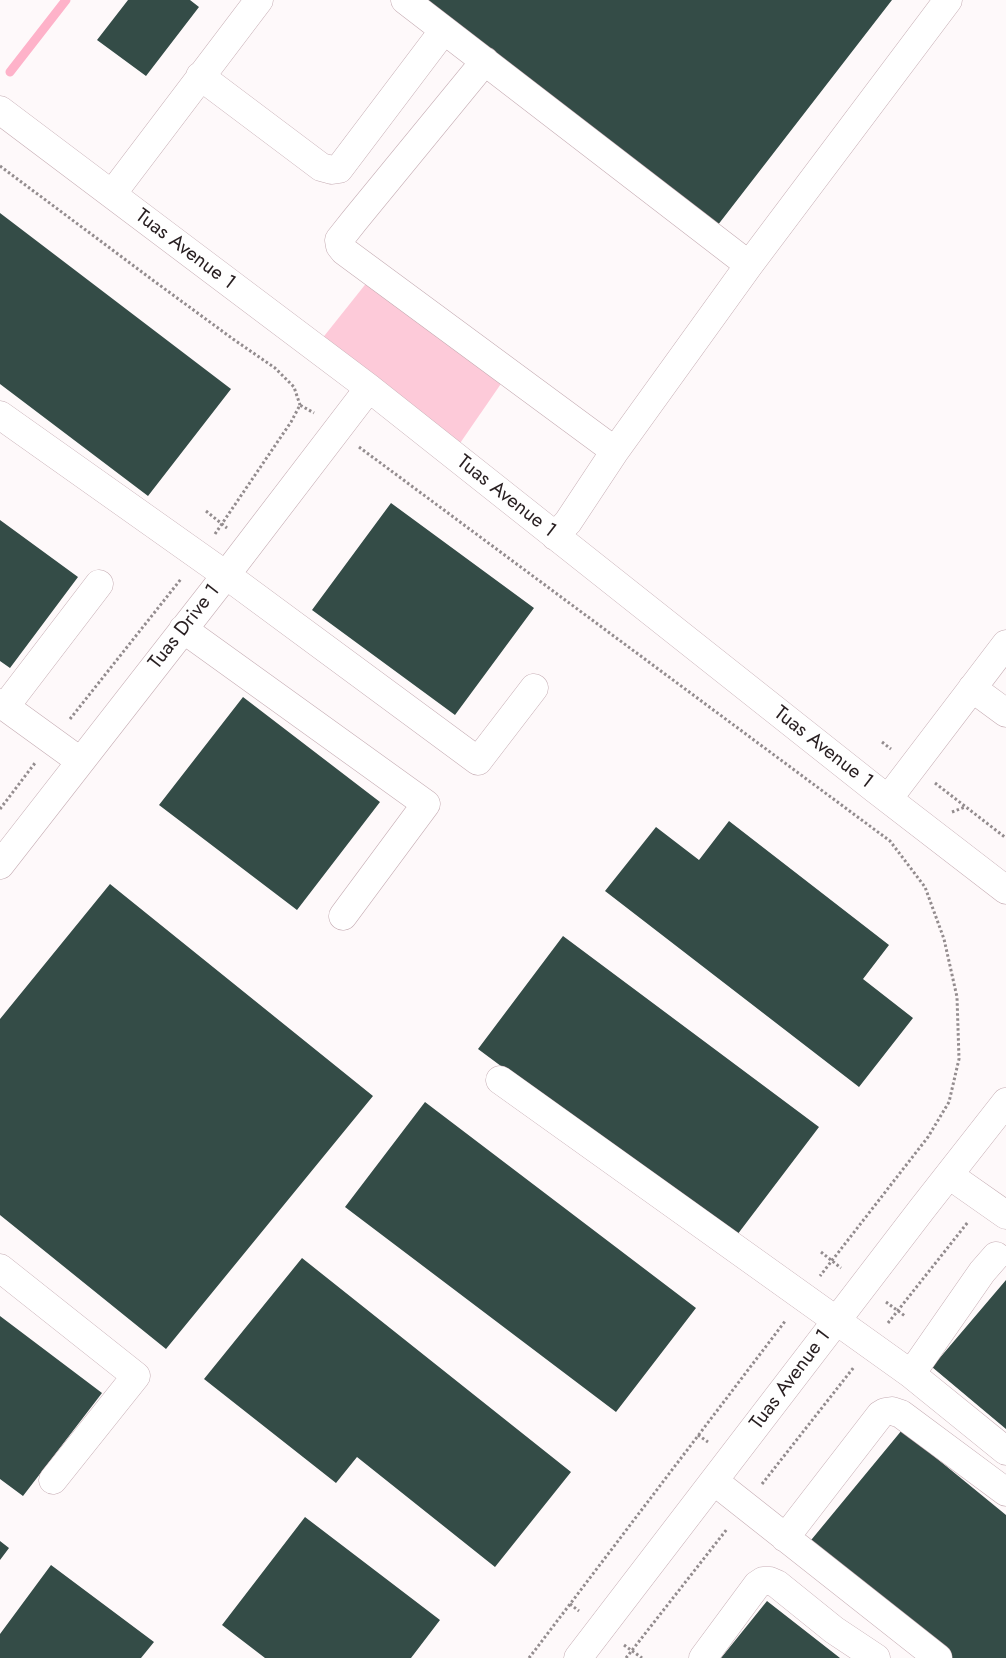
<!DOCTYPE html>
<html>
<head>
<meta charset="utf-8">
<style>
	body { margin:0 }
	canvas { display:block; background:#fef9fa }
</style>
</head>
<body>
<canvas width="1006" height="1658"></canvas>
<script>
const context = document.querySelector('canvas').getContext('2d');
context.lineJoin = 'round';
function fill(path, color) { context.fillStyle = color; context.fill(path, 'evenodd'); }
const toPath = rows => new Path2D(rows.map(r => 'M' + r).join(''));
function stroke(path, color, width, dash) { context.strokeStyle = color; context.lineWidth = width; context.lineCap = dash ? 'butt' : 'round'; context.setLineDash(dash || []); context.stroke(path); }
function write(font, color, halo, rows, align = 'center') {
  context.font = font + ' Jost,sans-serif'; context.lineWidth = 5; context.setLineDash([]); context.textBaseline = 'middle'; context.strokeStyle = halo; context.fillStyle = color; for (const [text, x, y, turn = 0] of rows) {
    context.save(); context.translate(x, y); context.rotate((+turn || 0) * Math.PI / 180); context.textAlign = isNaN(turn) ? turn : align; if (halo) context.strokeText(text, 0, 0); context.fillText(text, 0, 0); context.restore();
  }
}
const green = toPath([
	[372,276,507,375,454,452,317,345]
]);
const stream = toPath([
	[10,72,66,0]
]);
const building = toPath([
	[128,0,190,0,199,7,146,76,97,40],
	[413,0,892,0,714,230],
	[0,213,231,389,148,496,0,384],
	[391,503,534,608,455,715,312,610],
	[0,520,78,577,10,668,0,661],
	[243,697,380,802,297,910,159,805],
	[729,821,889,945,863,979,913,1018,859,1087,605,891,656,827,699,860],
	[110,884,373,1096,166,1349,0,1215,0,1019],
	[563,936,819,1127,734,1239,478,1049],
	[425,1102,696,1308,616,1412,345,1207],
	[302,1258,571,1472,495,1567,357,1457,336,1483,204,1379],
	[1006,1280,1006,1429,932,1367],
	[0,1316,102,1393,23,1496,0,1479],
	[902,1430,1006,1515,1006,1658,945,1658,807,1545],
	[305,1517,440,1620,411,1658,265,1658,222,1625],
	[0,1541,9,1548,0,1560],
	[51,1565,154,1642,141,1658,0,1658,0,1634],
	[767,1601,840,1658,721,1658]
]);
const path = toPath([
	[0,166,158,284,233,339,275,368,294,387,300,405],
	[359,447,890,841,925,887,944,939,957,997,959,1059,949,1102,928,1137,820,1276],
	[206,511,227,528],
	[215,534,291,422,300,405,314,413],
	[70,719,181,579],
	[882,742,891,749],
	[935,783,1006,838],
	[0,809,35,763],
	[952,812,965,807],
	[821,1252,841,1268],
	[886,1302,905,1316],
	[888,1323,968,1222],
	[698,1435,708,1442],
	[762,1484,854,1367],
	[570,1604,579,1611],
	[624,1645,642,1658],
	[529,1658,786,1320],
	[626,1658,727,1529]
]);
const minor = toPath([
	[405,0,749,265],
	[485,61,354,221,339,240,340,246,344,251,615,451],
	[200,76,321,167,332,170,339,169,444,30],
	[0,110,369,388,875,789,1006,890],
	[112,194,259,0],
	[0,415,237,583,478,761,534,688],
	[555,536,568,522,615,451,749,265,948,0],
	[183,629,426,804,343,916],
	[972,688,1006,713],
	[0,703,80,761],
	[5,707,99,584],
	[888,799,1006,644],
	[0,865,226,575,369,388],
	[500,1080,911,1374,1006,1451],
	[949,1175,1006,1215],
	[0,1268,136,1376,53,1480],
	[911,1374,982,1272,996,1256],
	[714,1481,938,1658],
	[785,1538,880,1415,885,1412,892,1411,901,1414,1006,1492],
	[578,1658,922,1209,1006,1102],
	[703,1658,757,1585,763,1581,770,1581,777,1584,834,1630,876,1658]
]);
const streetNames = [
	["Tuas Avenue 1",185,250,37],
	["Tuas Avenue 1",506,497,38],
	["Tuas Drive 1",185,627,-52],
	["Tuas Avenue 1",823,748,38],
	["Tuas Avenue 1",791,1380,-53]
];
fill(green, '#fdcad9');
stroke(stream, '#feb2c9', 9);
fill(building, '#344c47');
stroke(minor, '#c5acb3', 29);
stroke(path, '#938c8e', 3, [2.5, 2.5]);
stroke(minor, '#fff', 28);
write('20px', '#281f21', '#fff', streetNames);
</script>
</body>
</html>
